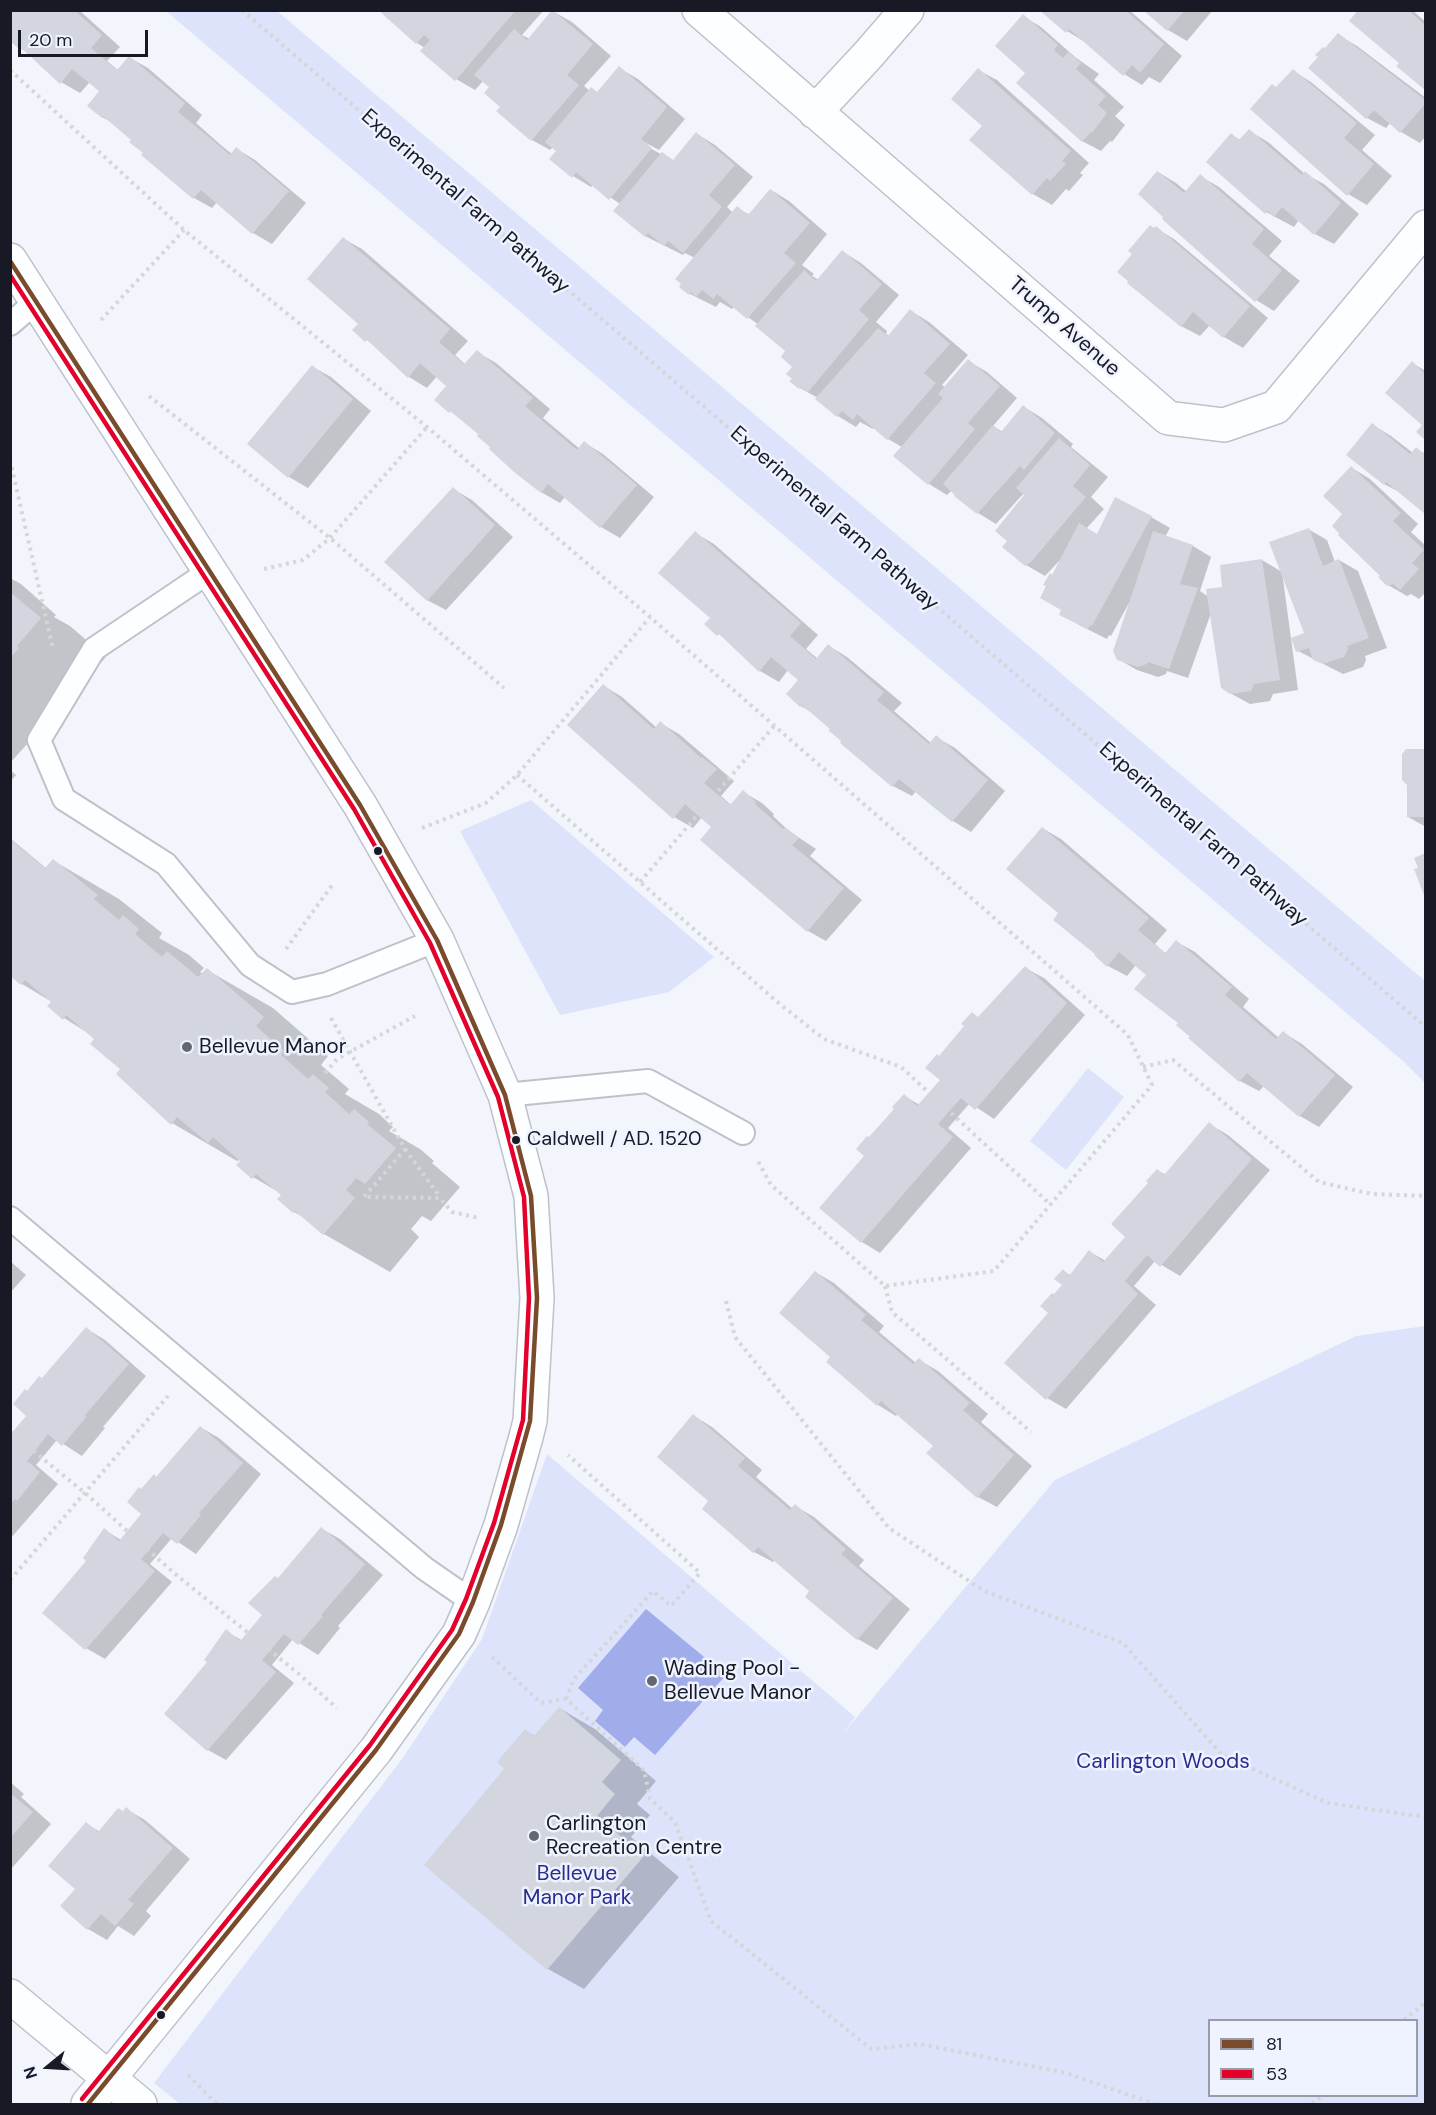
<!DOCTYPE html>
<html>
<head>
<meta charset="utf-8">
<style>
	body { margin:0 }
	#map { position:relative; width:1436px; height:2115px; overflow:hidden; background:#f2f5fc; font-family:"DM Sans",sans-serif }
	canvas { display:block }
	.frame { position:absolute; inset:0; border:12px solid #171a24; pointer-events:none }
	.legend { position:absolute; left:1208px; top:2019px; width:210px; height:78px; box-sizing:border-box; background:#eff3ff; border:2px solid #999ca7; margin:0; padding:8px 10px; list-style:none; font-size:18px; color:#171a24 }
	.legend li { display:flex; align-items:center; gap:12px; height:30px }
	.legend b { width:30px; border:2px solid #999ca7 }
	.north { position:absolute; left:18px; top:2037px; width:60px; height:60px; -webkit-text-stroke:4px #eff3ff; paint-order:stroke; rotate:252deg; font-size:16px; font-weight:700; line-height:24px; text-align:center; color:#171a24 }
	.north::after { content:''; display:block; margin:auto; width:21px; height:27px; background:#171a24; clip-path:polygon(50% 0,100% 100%,50% 72%,0 100%) }
	.scale { position:absolute; left:18px; top:30px; width:130px; height:27px; box-sizing:border-box; border:3px solid #171a24; border-top:0; padding-left:8px; font-size:18px; line-height:21px; white-space:nowrap; color:#171a24; -webkit-text-stroke:4px #eff3ff; paint-order:stroke }
</style>
</head>
<body>
<div id="map">
<canvas width="1436" height="2115"></canvas>
<div class="frame"></div>
<ul class="legend">
<li><b style="height:8px;background:#7a4b2a"></b>81</li>
<li><b style="height:8px;background:#e4002b"></b>53</li>
</ul>
<div class="north">N</div>
<div class="scale">20 m</div>
</div>
<script>
const context = document.querySelector('canvas').getContext('2d');
context.lineJoin = 'round';
function fill(path, color) { context.fillStyle = color; context.fill(path, 'evenodd'); }
const toPath = rows => new Path2D(rows.map(r => 'M' + r).join(''));
function stroke(path, color, width, dash) { context.strokeStyle = color; context.lineWidth = width; context.lineCap = dash ? 'butt' : 'round'; context.setLineDash(dash || []); context.stroke(path); }
function write(font, color, halo, rows, align = 'center') {
  context.font = font + ' "DM Sans",sans-serif'; context.lineWidth = 5; context.setLineDash([]); context.textBaseline = 'middle'; context.strokeStyle = halo; context.fillStyle = color; for (const [text, x, y, turn = 0] of rows) {
    context.save(); context.translate(x, y); context.rotate((+turn || 0) * Math.PI / 180); context.textAlign = isNaN(turn) ? turn : align; if (halo) context.strokeText(text, 0, 0); context.fillText(text, 0, 0); context.restore();
  }
}
const green = toPath([
	[166,11,277,11,1425,981,1425,1083,1403,1061],
	[531,800,714,957,669,992,560,1015,460,831],
	[1088,1068,1124,1097,1066,1170,1030,1141],
	[1425,1326,1425,2104,180,2104,154,2083,402,1759,482,1639,547,1454,855,1717,842,1735,1055,1480,1356,1336],
	[1210,2020,1416,2020,1416,2096,1210,2096]
]);
const water = toPath([
	[646,1609,726,1675,655,1755,634,1737,625,1747,595,1721,603,1710,578,1688]
]);
const shadow = toPath([
	[10,10,79,10,120,47,107,61,119,71,130,58,148,68,202,115,196,123,222,146,232,154,237,149,255,160,306,203,272,244,253,233,217,202,212,208,194,198,133,140,115,124,102,117,101,91,90,82,80,93,61,82,29,53,18,47],
	[380,10,544,10,522,35,530,39,554,12,572,22,611,56,584,86,590,91,592,89,599,93,619,68,638,79,685,119,659,150,646,143,644,145,674,161,697,134,715,145,753,177,727,207,733,213,737,208,750,215,771,190,789,201,827,234,802,265,814,274,812,276,819,280,843,252,861,263,899,295,876,322,887,331,886,334,890,336,911,311,929,322,968,355,942,385,945,387,968,361,987,372,1017,398,993,426,1003,432,1024,407,1042,418,1073,444,1071,447,1108,477,1091,497,1104,509,1086,529,1098,536,1151,517,1170,528,1165,537,1193,546,1211,557,1200,591,1209,597,1224,589,1262,560,1282,572,1308,529,1327,540,1335,562,1339,560,1358,571,1387,648,1365,656,1366,660,1363,667,1343,674,1298,651,1306,634,1282,572,1298,690,1273,694,1270,701,1250,704,1230,693,1211,613,1188,678,1167,671,1166,674,1158,677,1137,670,1118,659,1129,603,1111,636,1109,635,1107,639,1079,625,1061,614,1063,610,1053,577,1060,560,1045,576,1026,565,1009,541,1026,495,1024,493,996,524,978,513,952,490,947,495,929,484,895,456,902,447,888,439,874,427,873,429,860,422,856,427,838,416,818,398,800,388,794,379,794,367,787,351,759,325,734,307,732,309,720,302,716,307,690,294,695,258,685,253,683,255,645,236,620,204,593,185,591,187,573,176,558,151,553,147,550,150,532,140,502,106,491,87,483,81,475,90,456,79,423,50,425,48,417,43],
	[1042,10,1129,10,1182,56,1160,83,1149,77,1142,85,1124,74,1085,42,1067,31],
	[1146,10,1213,10,1187,41,1168,30],
	[1360,10,1412,10,1426,22,1426,88,1398,66,1401,63],
	[1023,16,1041,27,1075,57,1099,74,1094,80,1124,107,1115,116,1125,125,1112,142,1110,141,1101,151,1082,141,1027,73],
	[1338,35,1357,46,1426,98,1426,136,1420,143,1401,132,1391,122,1386,128,1367,118,1326,49],
	[978,70,997,80,1089,163,1080,173,1083,175,1069,191,1066,189,1052,205,1033,194,971,140,984,126],
	[1293,71,1311,82,1375,135,1362,150,1392,176,1367,205,1348,194,1277,88],
	[1249,131,1268,142,1305,174,1324,184,1359,214,1334,244,1315,234,1299,220,1294,227,1266,212,1208,162,1231,135,1241,140],
	[1158,172,1176,183,1187,192,1200,176,1219,187,1282,241,1269,256,1300,281,1274,311,1256,300],
	[1156,228,1174,239,1268,318,1243,348,1224,337,1210,325,1200,336,1181,326,1154,229],
	[344,239,362,249,468,341,455,355,466,365,477,352,496,363,550,409,543,418,580,449,585,443,603,454,654,497,620,538,601,527,565,497,560,503,541,492,480,434,461,418,450,411,448,386,437,376,427,388,409,377,376,347,354,330,360,324],
	[1412,363,1426,371,1426,438,1418,432,1424,425],
	[313,367,331,377,371,411,308,488,289,477,249,444],
	[1373,425,1391,436,1413,453,1416,449,1426,454,1426,513,1403,494,1384,484],
	[1352,468,1370,479,1418,524,1411,532,1426,546,1426,592,1419,599,1411,594,1407,596,1388,585,1344,514],
	[453,489,472,500,513,537,446,610,427,600],
	[695,533,714,544,818,635,806,649,818,659,829,646,847,657,902,703,894,711,931,743,936,737,955,748,1005,791,971,832,953,821,916,791,912,796,893,786,832,728,813,713,801,706,800,680,788,670,779,682,760,671,728,641,706,624,712,618],
	[10,578,21,584,56,615,54,617,70,626,106,657,10,763],
	[604,686,622,697,657,728,660,723,679,734,734,781,721,796,731,805,743,792,762,803,774,814,773,816,789,831,816,849,810,856,862,900,826,941,808,931,713,827,702,817,693,828,674,817],
	[1407,751,1426,751,1426,827,1408,817],
	[10,770,16,775,10,782],
	[1042,828,1061,839,1167,930,1155,944,1166,954,1177,942,1195,952,1249,999,1243,1007,1279,1038,1284,1033,1302,1044,1353,1087,1319,1127,1300,1116,1264,1086,1259,1091,1240,1081,1191,1038,1148,975,1136,965,1127,976,1108,966,1096,955,1097,954,1060,913],
	[10,838,47,869,54,861,119,899,162,933,159,938,189,955,204,968,200,972,204,974,207,970,273,1008,328,1056,321,1065,349,1089,345,1094,379,1114,393,1127,389,1131,420,1149,434,1161,432,1163,460,1187,431,1221,422,1216,411,1229,419,1237,390,1272,324,1234,307,1219,294,1212,282,1194,253,1177,242,1161,239,1160,237,1161,172,1123,96,1038,64,1018,52,1002,22,984,10,974],
	[1426,855,1426,894,1416,870,1420,869,1416,858],
	[1025,968,1044,978,1085,1015,994,1119,970,1103,948,1128,971,1148,880,1253,862,1242,866,1156,870,1139,896,1109,904,1096,920,1105,942,1080,939,1057,980,1018],
	[1209,1124,1228,1135,1270,1170,1180,1276,1155,1261,1134,1286,1156,1305,1066,1409,1047,1398,1050,1313,1054,1296,1064,1285,1064,1271,1071,1276,1090,1252,1106,1261,1125,1239,1150,1183,1157,1170,1166,1175],
	[10,1261,26,1275,10,1293],
	[815,1272,834,1283,884,1326,879,1332,916,1363,919,1360,938,1371,988,1414,981,1422,1032,1466,997,1507,978,1497,935,1445,898,1413,896,1416,878,1405,833,1357],
	[87,1329,105,1340,146,1376,103,1427,105,1428,82,1456,57,1440,36,1465,58,1484,10,1539,10,1437,27,1418,28,1392,43,1380],
	[694,1416,712,1427,762,1470,756,1477,793,1509,795,1506,814,1517,864,1560,859,1566,910,1609,877,1650,858,1639,807,1597,811,1591,775,1560,773,1562,754,1552,704,1509,710,1500],
	[200,1427,219,1438,261,1474,196,1554,172,1538,150,1564,172,1582,105,1659,86,1648,88,1560,105,1530,121,1540,148,1520,142,1491,157,1478],
	[322,1529,340,1539,383,1575,338,1626,340,1628,318,1655,293,1639,272,1665,294,1683,226,1760,208,1750,209,1662,226,1631,243,1641,264,1615,278,1579],
	[559,1708,595,1729,656,1781,637,1804,650,1815,631,1837,679,1877,584,1989,548,1969,426,1864,506,1769,526,1731,535,1736],
	[10,1782,24,1794,21,1797,51,1824,11,1869],
	[126,1809,145,1820,190,1859,146,1911,151,1916,134,1936,118,1926,107,1940,88,1929,62,1906,77,1889,86,1823,100,1832]
]);
const building = toPath([
	[10,10,74,10,102,35,91,48,117,70,129,56,185,103,178,112,204,133,230,155,236,147,289,191,252,234,201,190,193,199,141,155,143,153,129,142,131,140,103,116,102,118,87,106,99,91,72,69,60,84,19,46,18,48,10,41],
	[378,10,516,10,455,81,420,51,430,40,424,35,416,44],
	[552,10,593,44,567,75,579,85,531,141,496,111,500,107,484,93,489,87,474,75,514,29,527,40],
	[1039,10,1125,10,1164,44,1140,73,1132,65,1123,76,1069,29,1066,33],
	[1143,10,1185,10,1167,31],
	[1358,10,1408,10,1425,25,1425,90,1396,66,1399,63,1349,21],
	[1023,14,1058,45,1054,50,1063,58,1068,52,1081,63,1076,69,1106,96,1098,105,1107,113,1092,133,1091,132,1082,142,1016,83,1025,73,995,46],
	[1338,33,1425,100,1425,104,1400,133,1374,110,1366,119,1308,68,1318,57,1315,55,1323,47,1325,48],
	[619,66,667,107,641,139,652,148,609,200,576,172,572,178,549,159,556,151,545,142,591,87,597,92],
	[978,68,1071,151,1062,161,1066,164,1050,181,1047,178,1032,195,969,140,982,126,951,99],
	[1293,69,1357,123,1344,138,1374,164,1347,196,1250,109,1272,84,1276,87],
	[1249,129,1302,175,1305,171,1341,203,1314,235,1282,207,1274,217,1267,211,1265,214,1206,162,1231,133,1239,140],
	[696,132,735,165,709,195,722,207,683,253,668,241,664,246,648,233,645,237,613,211,662,152,673,160],
	[1157,171,1184,193,1200,174,1264,229,1252,244,1282,270,1255,302,1162,219,1163,217,1138,194],
	[770,189,810,223,784,253,796,263,747,319,717,294,713,299,702,290,696,297,691,292,689,295,679,287,681,284,675,279,737,206,748,215],
	[1150,225,1154,228,1156,226,1250,306,1223,338,1193,312,1181,327,1127,283,1128,281,1117,272,1132,254,1128,251],
	[343,237,450,329,439,342,464,364,477,350,533,398,525,406,577,450,584,441,637,485,600,528,548,484,541,493,514,472,489,449,490,447,477,436,478,434,450,411,449,413,434,400,446,386,420,363,408,378,367,340,365,342,352,330,358,324,307,279],
	[842,250,882,284,859,310,869,319,808,392,800,387,799,389,789,381,792,379,786,374,792,367,781,357,785,351,755,326,804,270,816,281],
	[910,309,950,344,924,373,936,383,887,440,857,414,853,420,842,411,837,417,815,399,878,328,888,336],
	[968,359,1000,386,968,423,975,429,928,485,893,456,943,398,938,394],
	[1412,361,1425,374,1425,440,1416,432,1422,425,1385,393],
	[312,365,353,399,288,478,247,444],
	[1023,405,1055,433,1024,470,1020,466,977,514,954,496,955,495,943,484,993,425,1001,432],
	[1372,423,1410,454,1416,447,1425,455,1425,514,1386,482,1384,485,1346,455],
	[1059,438,1090,465,1073,486,1086,497,1031,562,1025,566,1002,547,1007,541,995,531,1024,495,1016,488],
	[1351,466,1401,513,1393,521,1424,550,1412,563,1419,569,1400,590,1393,584,1387,586,1378,577,1380,576,1338,535,1339,533,1332,526,1342,514,1323,496],
	[453,487,495,525,427,601,384,562],
	[1115,497,1152,516,1092,626,1090,625,1088,629,1059,615,1061,610,1040,598,1046,586,1043,585,1050,573,1052,575,1079,523,1097,534],
	[1309,528,1323,566,1339,559,1369,638,1347,646,1348,649,1344,657,1323,664,1313,660,1309,648,1296,652,1291,638,1304,633,1269,542],
	[695,531,801,623,790,636,816,659,828,644,884,692,877,700,929,744,936,735,988,780,952,822,899,779,892,787,840,743,841,741,828,730,830,729,802,705,800,707,786,694,798,680,771,657,759,672,719,634,717,636,704,624,710,618,658,573],
	[1153,531,1193,545,1180,584,1198,588,1169,669,1148,662,1147,664,1138,667,1117,660,1113,651],
	[1262,559,1280,680,1254,684,1251,691,1230,694,1221,688,1206,589,1222,587,1220,565],
	[10,592,41,618,17,646,19,648,10,658],
	[603,684,654,729,660,721,701,758,702,757,717,769,704,783,730,805,743,790,756,802,755,804,783,829,785,827,799,838,792,845,844,888,807,932,700,840,711,827,685,804,673,819,567,725],
	[1406,749,1425,749,1425,817,1407,817,1407,785,1402,780,1402,754],
	[1042,827,1149,918,1138,930,1165,953,1176,940,1232,987,1225,995,1276,1039,1283,1031,1335,1075,1299,1117,1247,1073,1239,1082,1188,1038,1190,1037,1176,1025,1178,1023,1134,989,1146,975,1119,952,1107,967,1094,955,1095,954,1053,920,1058,913,1006,869],
	[10,839,45,868,53,859,98,895,94,899,119,920,123,915,139,929,135,934,162,957,167,951,198,977,207,968,264,1017,256,1026,284,1051,281,1055,308,1079,313,1074,329,1088,325,1092,349,1114,354,1109,369,1122,367,1124,396,1148,365,1184,356,1178,346,1190,355,1198,323,1235,295,1211,293,1213,277,1199,281,1195,256,1174,252,1179,236,1165,240,1161,213,1137,208,1143,177,1117,171,1125,116,1074,120,1069,90,1044,94,1039,66,1015,63,1020,47,1006,51,1002,25,980,21,985,10,976],
	[1425,853,1425,898,1414,869,1418,868,1414,858],
	[1025,966,1067,1003,975,1110,961,1098,938,1124,953,1137,861,1243,819,1208,864,1156,856,1149,867,1136,869,1137,894,1109,892,1107,904,1094,917,1106,940,1080,925,1068,937,1054,939,1056,964,1026,961,1024,972,1012,978,1017],
	[1209,1122,1252,1159,1160,1267,1147,1255,1125,1281,1138,1294,1046,1400,1004,1363,1048,1313,1040,1306,1052,1293,1054,1294,1062,1285,1054,1279,1063,1269,1069,1276,1089,1250,1103,1262,1125,1237,1111,1224,1148,1183,1146,1181,1157,1169,1164,1175],
	[815,1271,866,1315,861,1320,913,1364,919,1358,970,1403,963,1410,1014,1455,977,1498,926,1453,933,1446,881,1401,877,1406,826,1362,830,1357,779,1313],
	[86,1327,129,1364,85,1415,87,1416,62,1446,48,1434,27,1461,40,1472,17,1501,15,1499,10,1505,10,1435,26,1416,13,1404,25,1389,27,1391,39,1376,42,1378],
	[693,1414,745,1458,738,1466,790,1510,795,1504,846,1549,841,1554,893,1598,857,1640,805,1597,809,1591,758,1547,753,1553,702,1509,708,1501,657,1457],
	[200,1426,243,1463,199,1513,201,1515,177,1544,163,1533,141,1559,155,1571,85,1650,42,1613,86,1561,83,1558,104,1528,119,1541,141,1514,127,1502,139,1487,141,1489,154,1474,156,1477],
	[321,1527,365,1564,321,1615,323,1616,298,1645,284,1634,262,1660,276,1672,207,1751,164,1714,207,1662,204,1660,226,1629,240,1641,262,1615,248,1603,275,1576,278,1578],
	[559,1707,621,1760,602,1782,615,1794,597,1816,644,1856,547,1970,424,1865,504,1769,497,1762,525,1729,534,1736],
	[10,1793,33,1812,10,1838],
	[126,1807,173,1848,128,1900,134,1904,115,1926,101,1914,87,1930,60,1906,75,1889,48,1866,86,1822,98,1832,118,1808,123,1811]
]);
const path = toPath([
	[242,10,1426,1027],
	[10,70,184,230,427,427,650,617,1128,1035,1152,1085,994,1271,885,1286,771,1185,758,1161],
	[101,320,184,230],
	[149,396,330,538,504,688],
	[10,460,53,649],
	[264,569,303,560,330,538,427,427],
	[517,775,781,1005,824,1039,901,1067,1051,1205],
	[422,828,486,803,517,775,650,617],
	[640,882,774,726],
	[286,949,333,884],
	[331,1018,405,1149,364,1197,440,1198,452,1212,479,1218],
	[1143,1067,1173,1060,1319,1182,1372,1194,1426,1196],
	[325,1073,337,1059,415,1016],
	[405,1149,440,1197],
	[885,1286,892,1312,1031,1432],
	[726,1301,735,1337,889,1528,984,1591,1123,1643,1222,1755,1328,1803,1426,1817],
	[10,1432,85,1493,174,1573,299,1674,337,1708],
	[10,1580,168,1396],
	[492,1657,541,1703,566,1699,644,1770,650,1799,675,1822,711,1921,871,2049,920,2044,1066,2073,1155,2104],
	[566,1699,574,1679,653,1591,671,1606,700,1573,568,1455],
	[1404,2020,1426,2002],
	[188,2075,217,2104],
	[1312,2104,1322,2096]
]);
const service = toPath([
	[10,324,37,301],
	[210,571,94,649,39,740,64,799,166,864,250,965,292,992,327,984,437,940],
	[505,1095,648,1081,743,1133],
	[10,1218,424,1568,473,1602]
]);
const minor = toPath([
	[699,10,1168,418,1224,425,1276,407,1426,227],
	[815,112,868,55,907,10],
	[10,260,360,805,437,940,505,1095,531,1196,537,1298,530,1421,526,1437,501,1525,473,1602,459,1634,376,1750,88,2104],
	[10,1996,140,2104]
]);
const bus1 = toPath([
	[10,261,360,805,437,940,505,1095,531,1196,537,1298,530,1421,501,1525,473,1602,459,1634,376,1750,88,2104]
]);
const bus2 = toPath([
	[10,275,354,809,430,943,498,1097,524,1197,529,1298,523,1420,494,1523,466,1599,452,1630,370,1745,82,2099]
]);
const markers = [
	[378,851,5,"#171a24"],
	[187,1047,6,"#646770"],
	[516,1140,5,"#171a24"],
	[652,1681,6,"#646770"],
	[534,1836,6,"#646770"],
	[161,2015,5,"#171a24"]
];
const busNames = [
	["Caldwell / AD. 1520",527,1140]
];
const streetNames = [
	["Experimental Farm Pathway",465,202,41],
	["Trump Avenue",1064,327,41],
	["Experimental Farm Pathway",834,519,41],
	["Experimental Farm Pathway",1203,835,41]
];
const poiNames = [
	["Bellevue Manor",199,1047],
	["Wading Pool -",664,1669],
	["Bellevue Manor",664,1693],
	["Carlington",546,1824],
	["Recreation Centre",546,1848]
];
const parkNames = [
	["Carlington Woods",1163,1762],
	["Bellevue",577,1874],
	["Manor Park",577,1898]
];
fill(green, '#dde3fa');
fill(water, '#a0adea');
fill(shadow, '#0003');
fill(building, '#d3d6de');
stroke(service, '#bec1c9', 26);
stroke(minor, '#bec1c9', 36);
stroke(path, '#d5d6d8', 4, [3, 4.5]);
stroke(service, '#fdfeff', 22);
stroke(minor, '#fdfeff', 33);
stroke(bus1, '#7a4b2a', 4.5);
stroke(bus2, '#e4002b', 4.5);
for (const [x, y, r, color] of markers) { const dot = new Path2D(); dot.arc(x, y, r, 0, 2 * Math.PI); context.fillStyle = color; context.fill(dot); stroke(dot, '#eff3ff', 2); }
write('20px', '#171a24', '#eff3ff', busNames, 'left');
write('21px', '#171a24', '#eff3ff', streetNames);
write('21px', '#171a24', '#eff3ff', poiNames, 'left');
write('21px', '#292c8f', '#eff3ff', parkNames);
</script>
</body>
</html>
